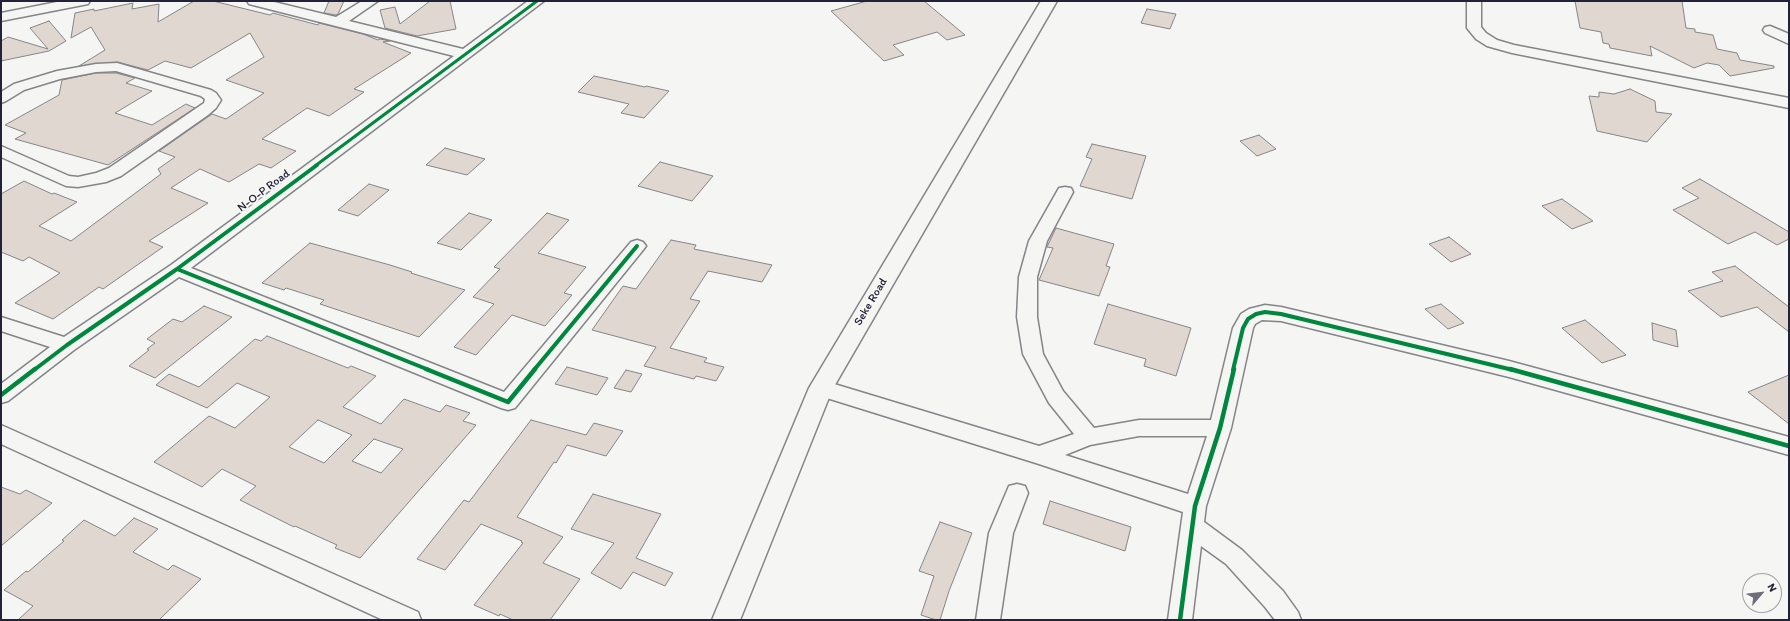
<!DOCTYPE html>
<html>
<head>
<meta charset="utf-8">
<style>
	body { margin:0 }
	#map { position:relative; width:1790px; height:621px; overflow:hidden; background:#f5f5f3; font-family:Itim,sans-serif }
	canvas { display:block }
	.frame { position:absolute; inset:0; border:2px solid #22223b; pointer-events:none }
	.north { position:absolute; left:1742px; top:573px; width:40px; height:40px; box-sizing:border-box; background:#f6f6f2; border:1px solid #a1a1a9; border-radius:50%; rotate:62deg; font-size:11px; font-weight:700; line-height:16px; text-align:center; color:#22223b }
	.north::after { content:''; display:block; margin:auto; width:14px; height:18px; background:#6c6c7b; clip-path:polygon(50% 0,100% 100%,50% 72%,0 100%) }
</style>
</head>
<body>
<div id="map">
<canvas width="1790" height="621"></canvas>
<div class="frame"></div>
<div class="north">N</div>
</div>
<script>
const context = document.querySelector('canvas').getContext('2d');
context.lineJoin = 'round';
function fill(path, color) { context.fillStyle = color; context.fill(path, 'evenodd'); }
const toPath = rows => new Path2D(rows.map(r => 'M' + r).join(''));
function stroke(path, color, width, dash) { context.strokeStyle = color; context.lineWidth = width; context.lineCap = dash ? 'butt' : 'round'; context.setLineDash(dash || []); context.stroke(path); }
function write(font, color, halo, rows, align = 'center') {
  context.font = font + ' Itim,sans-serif'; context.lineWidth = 4; context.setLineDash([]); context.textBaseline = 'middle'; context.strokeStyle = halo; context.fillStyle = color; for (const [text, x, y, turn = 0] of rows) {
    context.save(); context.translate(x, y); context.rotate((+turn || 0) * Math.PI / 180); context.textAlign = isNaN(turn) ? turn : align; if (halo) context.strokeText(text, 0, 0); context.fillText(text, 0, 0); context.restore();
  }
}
const building = toPath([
	[194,1,213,1,270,15,273,13,318,25,319,23,363,34,378,40,380,39,390,41,383,42,411,53,354,89,364,92,329,116,307,108,262,139,296,151,271,168,259,164,229,182,200,169,171,188,208,203,149,241,163,247,103,289,99,287,53,319,15,303,60,273,29,257,23,261,1,252,1,194,24,181,52,194,54,193,77,202,39,226,71,241,161,174,158,169,175,157,159,151,212,114,226,119,264,93,226,80,264,57,250,33,191,68,165,61,148,70,117,62,79,66,105,50,91,27,71,38,75,13,94,9,94,11,133,3,132,9,159,4,158,22,194,1],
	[329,1,344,1,338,14,336,15,324,13,329,1],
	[430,1,450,1,456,29,417,36,385,28,380,10,395,7,400,24,430,1],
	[867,1,924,1,965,35,947,40,937,32,893,45,904,55,884,61,831,11,867,1],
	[1575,1,1682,1,1686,28,1695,29,1695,32,1713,35,1717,49,1737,53,1740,60,1774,66,1774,68,1730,76,1719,65,1707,63,1694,68,1650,46,1652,56,1610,48,1609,44,1603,43,1601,32,1580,28,1575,1],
	[1147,9,1176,14,1170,29,1141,23,1147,9],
	[49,21,66,41,49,51,1,61,1,41,8,37,48,49,30,28,49,21],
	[96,73,116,73,135,78,126,83,152,91,115,113,152,125,186,104,195,108,108,165,15,139,26,133,5,125,59,95,62,80,96,73],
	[594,76,645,87,646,86,669,91,644,118,621,113,629,104,578,92,594,76],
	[1630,89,1655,101,1656,112,1672,114,1647,142,1597,131,1589,96,1599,97,1599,92,1614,94,1630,89],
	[1259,135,1276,149,1257,156,1240,141,1259,135],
	[1092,144,1146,156,1132,199,1080,186,1092,159,1086,157,1092,144],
	[445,148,485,159,467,175,426,165,445,148],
	[660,162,713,176,692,201,638,186,660,162],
	[1700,179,1789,232,1789,239,1777,245,1755,232,1728,244,1673,210,1699,198,1682,188,1700,179],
	[369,184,389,190,358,216,338,210,369,184],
	[1562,199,1593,221,1572,229,1542,206,1562,199],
	[469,213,492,220,461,250,437,243,469,213],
	[547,213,569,220,538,253,586,267,564,293,572,295,545,326,512,315,476,355,454,347,494,304,473,297,500,269,494,267,547,213],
	[1056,228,1114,244,1106,266,1110,267,1099,296,1039,280,1053,248,1047,247,1056,228],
	[1449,237,1471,254,1451,262,1429,244,1449,237],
	[671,240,696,245,694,249,772,265,762,282,708,271,690,299,700,301,670,348,707,358,704,362,724,367,716,381,696,376,694,379,644,366,656,347,592,330,623,286,636,289,671,240],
	[310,243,390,265,412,272,411,273,465,290,419,337,320,304,324,300,286,288,284,290,262,283,310,243],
	[1735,266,1789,307,1789,332,1757,307,1721,317,1688,291,1723,281,1712,272,1735,266],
	[1108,304,1191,328,1176,376,1144,366,1146,359,1094,344,1108,304],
	[1441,304,1464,323,1448,329,1425,309,1441,304],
	[204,306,232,317,155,378,129,366,149,350,147,349,155,343,147,339,173,319,182,322,204,306],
	[1585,320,1597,330,1626,355,1602,363,1562,328,1585,320],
	[1652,323,1676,330,1678,347,1653,340,1652,323],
	[267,336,348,368,351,366,376,376,343,407,381,424,404,399,440,412,446,405,470,413,463,421,476,425,360,558,335,548,337,545,295,526,294,527,240,500,256,486,222,469,202,487,154,462,209,416,235,428,270,397,237,383,207,408,156,385,169,374,199,387,255,339,261,341,267,336],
	[318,420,352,435,324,463,289,447,318,420],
	[374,439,403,449,381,473,352,461,374,439],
	[567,367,608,378,597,395,555,384,567,367],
	[626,370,642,374,631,392,614,388,626,370],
	[1789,375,1789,424,1748,392,1789,375],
	[531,420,586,435,594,423,623,431,606,456,567,445,556,463,554,462,517,517,563,537,543,563,580,579,550,620,513,620,500,614,499,616,474,605,523,543,521,542,522,541,481,524,445,570,417,559,464,500,469,502,531,420],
	[1,487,20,494,26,490,52,503,1,546,1,487],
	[593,494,661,514,636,558,673,573,665,586,633,572,621,589,591,573,614,543,571,529,593,494],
	[1050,501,1131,527,1125,551,1043,524,1050,501],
	[134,518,158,529,133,552,168,570,173,565,201,579,159,620,18,620,33,606,4,590,26,571,28,572,64,541,62,540,84,520,115,536,134,518],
	[940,522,972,533,949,591,940,620,936,620,921,615,934,576,919,571,940,522]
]);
const minor = toPath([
	[62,1,90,1,88,4,83,5,1,21,1,13,62,1],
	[247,1,270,1,336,17,362,1,378,1,349,21,463,49,528,1,544,1,191,268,504,392,631,242,637,240,643,242,646,246,643,250,515,408,508,410,501,408,179,277,74,350,8,401,1,403,1,384,50,347,1,331,1,317,64,337,171,265,454,56,249,4,247,1],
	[1467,1,1481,1,1481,27,1486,33,1497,40,1514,45,1789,98,1789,108,1512,53,1487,46,1476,39,1467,28,1467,1],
	[1770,26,1789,34,1789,44,1765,33,1763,30,1765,27,1770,26],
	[117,63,211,90,216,93,221,100,216,108,208,115,121,176,106,182,78,187,66,186,1,157,1,146,69,176,78,177,96,173,109,168,204,103,205,99,201,96,116,71,96,72,60,79,24,90,6,101,1,103,1,92,14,84,57,71,96,64,117,63],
	[1065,187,1071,188,1073,192,1047,241,1037,277,1037,317,1043,354,1063,391,1094,428,1139,420,1211,420,1233,328,1241,314,1249,309,1265,305,1281,307,1509,361,1789,437,1789,455,1509,377,1281,321,1262,320,1255,324,1253,328,1231,428,1206,506,1204,522,1242,550,1283,591,1298,612,1301,620,1275,620,1265,607,1226,564,1201,546,1192,620,1168,620,1183,512,1039,464,814,394,811,388,814,382,821,380,1039,446,1074,434,1049,403,1023,354,1017,317,1019,277,1029,241,1059,188,1065,187],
	[1139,436,1207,436,1188,494,1065,455,1090,445,1139,436],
	[1,425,418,612,421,620,383,620,1,444,1,425],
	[1017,484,1025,486,1028,493,1013,533,1000,620,976,620,989,533,1009,486,1017,484]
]);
const major = toPath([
	[1041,1,1057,1,832,390,740,620,712,620,809,388,1041,1]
]);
const cyclewayFar2 = toPath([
	[315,166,537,1]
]);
const cyclewayFar1 = toPath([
	[177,269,429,370],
	[34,370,67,345,177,269,317,165],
	[534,370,637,246],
	[1233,370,1243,328,1248,319,1256,314,1265,312,1281,314,1513,370]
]);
const cycleway = toPath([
	[426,369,508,402,535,369],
	[1510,369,1789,446],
	[1,395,35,369],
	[1180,620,1195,506,1220,428,1234,369]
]);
const streetNames = [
	["N-O-P Road",264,191,-37],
	["Seke Road",871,302,-59]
];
fill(building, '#e0d7d0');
stroke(building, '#858589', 1);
stroke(minor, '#858589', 3);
stroke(major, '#858589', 3);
fill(minor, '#f5f5f3');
fill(major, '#f5f5f3');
stroke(cyclewayFar2, '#00873e', 3);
stroke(cyclewayFar1, '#00873e', 4);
stroke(cycleway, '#00873e', 4.5);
write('12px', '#22223b', '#f6f6f2', streetNames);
</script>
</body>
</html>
